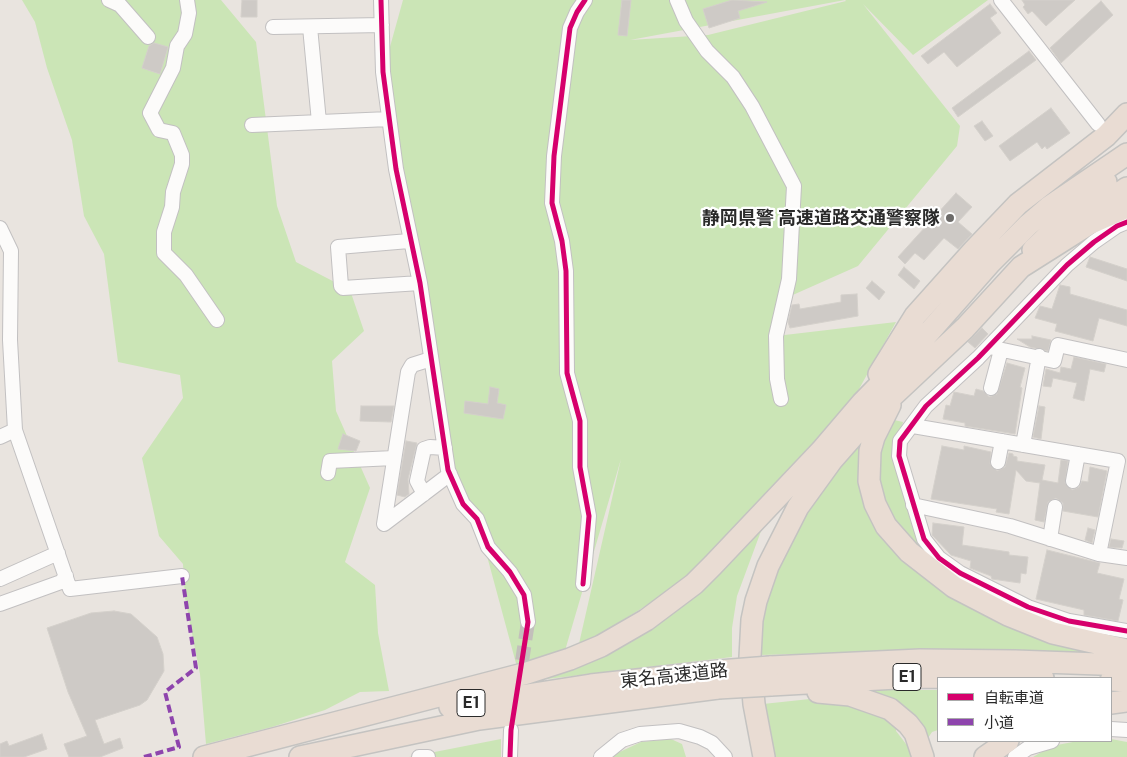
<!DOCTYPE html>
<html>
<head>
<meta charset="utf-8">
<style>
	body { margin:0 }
	#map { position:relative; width:1127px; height:757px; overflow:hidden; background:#e9e4df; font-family:"Public Sans","Noto Sans JP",sans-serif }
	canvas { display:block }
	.legend { position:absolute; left:937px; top:677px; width:175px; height:65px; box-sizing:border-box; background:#fff; border:1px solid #aaa; margin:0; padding:6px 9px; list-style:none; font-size:15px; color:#2a2a2a }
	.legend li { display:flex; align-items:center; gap:10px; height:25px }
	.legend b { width:25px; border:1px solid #aaa }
</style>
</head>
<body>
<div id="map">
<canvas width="1127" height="757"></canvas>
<ul class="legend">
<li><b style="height:6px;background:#d6006c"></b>自転車道</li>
<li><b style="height:6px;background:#8e44ad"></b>小道</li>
</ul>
</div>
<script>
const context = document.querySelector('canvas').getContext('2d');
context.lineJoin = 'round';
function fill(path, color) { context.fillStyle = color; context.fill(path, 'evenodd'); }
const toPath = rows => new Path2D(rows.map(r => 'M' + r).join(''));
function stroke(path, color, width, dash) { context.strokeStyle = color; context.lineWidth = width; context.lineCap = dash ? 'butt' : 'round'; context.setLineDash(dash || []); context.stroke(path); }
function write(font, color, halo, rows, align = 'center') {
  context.font = font + ' "Public Sans","Noto Sans JP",sans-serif'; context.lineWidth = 4.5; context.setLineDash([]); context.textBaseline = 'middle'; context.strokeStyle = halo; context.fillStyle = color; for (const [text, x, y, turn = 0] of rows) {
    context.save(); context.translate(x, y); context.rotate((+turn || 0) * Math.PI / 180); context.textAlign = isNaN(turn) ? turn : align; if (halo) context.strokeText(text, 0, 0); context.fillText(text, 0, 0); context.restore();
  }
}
const green = toPath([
	[22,0,221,0,256,42,277,206,296,262,350,290,364,331,332,361,336,411,370,488,345,562,375,585,378,633,389,691,360,692,325,710,272,727,206,744,200,674,185,598,183,564,159,536,142,458,183,398,180,375,118,362,104,254,84,216,72,140,47,68,35,22],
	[403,0,988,0,913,55,863,4,960,126,957,146,858,266,777,302,776,336,896,322,832,438,692,577,578,648,621,459,564,654,517,667,477,519,451,475,383,72],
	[846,1,708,35,630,40,845,0],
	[894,420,903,422,896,446,896,465,906,504,916,538,930,560,883,507,876,452],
	[866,435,889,539,1104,653,998,649,759,655,760,632,775,569,806,510,839,465],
	[764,523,737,596,732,628,732,657,539,680,576,667],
	[860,690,938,690,938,730,932,732,928,738],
	[810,699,837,701,896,722,896,731,913,753,913,757,771,757,763,704],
	[501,739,501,757,409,757],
	[671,739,682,744,686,757,609,757,641,742],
	[1111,739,1127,742,1127,757,1033,757,1052,746,1078,741]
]);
const building = toPath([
	[242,0,257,0,257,17,241,17,242,0],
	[622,0,631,0,627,36,618,35,622,0],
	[732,0,767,2,738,11,740,18,709,28,703,9,732,0],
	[1022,0,1075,0,1046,26,1032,11,1028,14,1023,7,1025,5,1022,0],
	[1101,1,1113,15,1061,63,1050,48,1101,1],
	[990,4,997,13,990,18,1001,33,957,67,944,52,928,64,921,56,990,4],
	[154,43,168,47,160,74,142,68,149,46,154,43],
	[1029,51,1036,60,958,117,952,108,1029,51],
	[1051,108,1070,133,1047,149,1045,146,1042,149,1037,142,1010,161,999,146,1051,108],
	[982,121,993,136,985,141,974,126,982,121],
	[956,193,972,207,958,222,972,234,958,249,944,238,924,260,915,253,905,264,898,257,956,193],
	[1090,257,1127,269,1127,281,1086,267,1090,257],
	[904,267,920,281,914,289,898,275,904,267],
	[872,281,885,292,879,300,866,288,872,281],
	[1060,285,1070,287,1070,294,1127,310,1127,326,1099,318,1093,341,1055,331,1057,324,1035,318,1040,306,1052,309,1060,285],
	[857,294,858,316,790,328,788,322,792,305,799,304,800,309,841,302,841,295,857,294],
	[982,328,988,334,975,348,968,342,982,328],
	[1032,336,1051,340,1048,351,1030,347,1017,339,1032,339,1032,336],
	[1074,357,1106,364,1104,372,1090,369,1084,401,1073,398,1077,383,1053,378,1051,387,1043,386,1046,369,1060,373,1061,367,1071,369,1074,357],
	[1007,363,1025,368,1020,387,1022,388,1015,434,965,426,965,423,943,419,946,405,950,406,954,392,974,396,976,389,983,391,989,397,997,394,1007,363],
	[490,387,499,389,497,403,506,405,503,419,464,413,465,401,488,404,490,387],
	[361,406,394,406,391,422,360,421,361,406],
	[1039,406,1045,407,1041,439,1033,437,1039,406],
	[343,434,360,441,356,451,338,449,343,434],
	[406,441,417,443,408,479,409,494,405,497,397,495,406,441],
	[942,446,964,450,964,446,991,452,990,464,997,471,1005,467,1009,453,1013,454,1013,456,1017,457,1017,461,1045,465,1042,480,1058,483,1061,460,1068,461,1065,483,1072,490,1079,487,1082,481,1088,482,1090,467,1107,471,1098,517,1063,511,1063,503,1056,498,1048,502,1044,522,1035,520,1040,483,1026,481,1016,470,1009,514,996,512,997,509,931,499,942,446],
	[933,523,964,527,962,545,1009,552,1009,555,1028,557,1026,574,1021,573,1020,583,992,579,991,576,970,568,971,561,951,555,932,535,933,523],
	[1088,528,1095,530,1092,543,1085,540,1088,528],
	[1111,539,1124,541,1122,548,1109,547,1111,539],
	[1047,550,1100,563,1097,573,1124,579,1119,599,1123,600,1118,621,1084,615,1084,610,1036,599,1047,550],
	[114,611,131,614,157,637,163,654,164,671,147,700,140,705,95,720,104,744,120,738,123,748,100,757,69,757,64,744,87,736,68,692,47,628,91,613,114,611],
	[42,734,47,749,24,757,0,757,0,744,7,741,9,746,42,734]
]);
const minorTunnel = toPath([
	[519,681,528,622]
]);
const minor = toPath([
	[109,0,120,5,148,37],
	[187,0,189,13,185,34,177,46,173,68,150,113,159,130,173,133,182,155,182,164,173,192,172,207,164,232,164,253,186,275,217,320],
	[381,0,383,72,396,169,420,283,448,470,463,504,477,519,488,547,510,572,524,595,528,622],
	[677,0,686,21,707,51,733,77,752,106,794,186,789,279,776,336,777,379,781,399],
	[1001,0,1098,124],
	[273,27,382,25],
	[310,27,319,122],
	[252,125,389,119],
	[1127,222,1117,226,1094,242,1067,265,978,358,926,406,900,441,899,456,924,539,939,558,960,573,1028,607,1069,621,1127,631],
	[0,228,11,251,10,340,15,430],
	[409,241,338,247,341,286,343,288,420,283],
	[989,347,1054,361,1058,345,1127,360],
	[431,359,412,365,408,372,384,524,450,474],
	[991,388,1001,350],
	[913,426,1118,461,1099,554],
	[0,437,15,430,70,589,182,576],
	[1023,445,1039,356],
	[998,462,1002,441],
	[328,473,330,461,394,458],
	[1073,481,1078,454],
	[424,494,417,481,424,449,430,447,445,448],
	[913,505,1010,526,1099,554,1127,558],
	[1050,539,1055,507],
	[0,579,58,553],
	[583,584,589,516,580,467,580,421,567,373,566,271,562,241,552,203,554,156,570,28,577,12,585,0],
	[0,604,61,582,66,576],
	[1111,729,1127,730],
	[419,757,428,757],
	[510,757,511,730],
	[601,757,622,740,640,734,679,731,700,737,712,743,725,757],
	[1015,757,1028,748,1052,741]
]);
const highway = toPath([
	[1092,212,1127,188],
	[1033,250,1073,211,1106,182],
	[879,374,915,316,974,250,1018,204,1106,136,1127,114],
	[890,405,874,437,870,451,869,481,875,504,886,526,909,552,954,587,1008,615,1053,633,1127,650],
	[770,667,920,660,1015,661,1127,665],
	[1111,680,1127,681],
	[771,685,915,677,1043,678],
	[818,692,850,695,890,709,908,724,915,733,923,757],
	[1111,703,1127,701],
	[450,707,591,685,719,671],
	[204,757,527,673,570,659,601,646,646,620,694,584,713,565,821,451,862,403,909,355,990,263,1028,225,1049,207,1127,154],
	[300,757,479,719,718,688],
	[764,757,754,704,750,657,752,620,756,601,768,566,798,507,832,460,868,419,965,328,1021,267,1089,224,1127,207],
	[985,757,1008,741]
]);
const highwayBridge = toPath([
	[719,671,770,667],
	[718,688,771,685]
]);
const quiet = toPath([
	[144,757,179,747,165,692,196,668,182,576]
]);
const cycleway = toPath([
	[381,0,383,72,396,169,420,283,448,470,463,504,477,519,488,547,510,572,524,595,528,622,511,730,510,757],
	[1127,222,1117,226,1094,242,1067,265,978,358,926,406,900,441,899,456,924,539,939,558,960,573,1028,607,1069,621,1127,631],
	[583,584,589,516,580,467,580,421,567,373,566,271,562,241,552,203,554,156,570,28,577,12,585,0]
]);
const markers = [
	[950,218,5,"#6d6b69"]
];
const shields = [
	[907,677,28],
	[471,703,28]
];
const shieldNames = [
	["E1",907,677],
	["E1",471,703]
];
const poiNames = [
	["静岡県警 高速道路交通警察隊",940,218]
];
const streetNames = [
	["東名高速道路",674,676,-6]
];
fill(green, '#cbe5b6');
fill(building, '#cecac6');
stroke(building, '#d4d0cb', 1);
stroke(minorTunnel, '#c3bfbb', 14, [14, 7]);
stroke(minor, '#c2c0c1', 16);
stroke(highway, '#c4c3c1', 24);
stroke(minor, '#fcfbfa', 14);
stroke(highway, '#e9dcd3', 21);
stroke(highwayBridge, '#c4c3c1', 24, []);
stroke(highwayBridge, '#e9dcd3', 21);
stroke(quiet, '#8e44ad', 4, [8, 4]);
stroke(cycleway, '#d6006c', 5);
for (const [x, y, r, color] of markers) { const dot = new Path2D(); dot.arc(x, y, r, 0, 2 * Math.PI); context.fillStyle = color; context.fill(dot); stroke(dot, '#fff', 2); }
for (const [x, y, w] of shields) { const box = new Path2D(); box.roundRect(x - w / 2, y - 13.5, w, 27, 4); context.fillStyle = '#fff'; context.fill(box); stroke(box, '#2a2a2a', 1); }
write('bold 16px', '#2a2a2a', null, shieldNames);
write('bold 18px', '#2a2a2a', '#fff', poiNames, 'right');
write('18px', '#2a2a2a', '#fff', streetNames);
</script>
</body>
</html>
